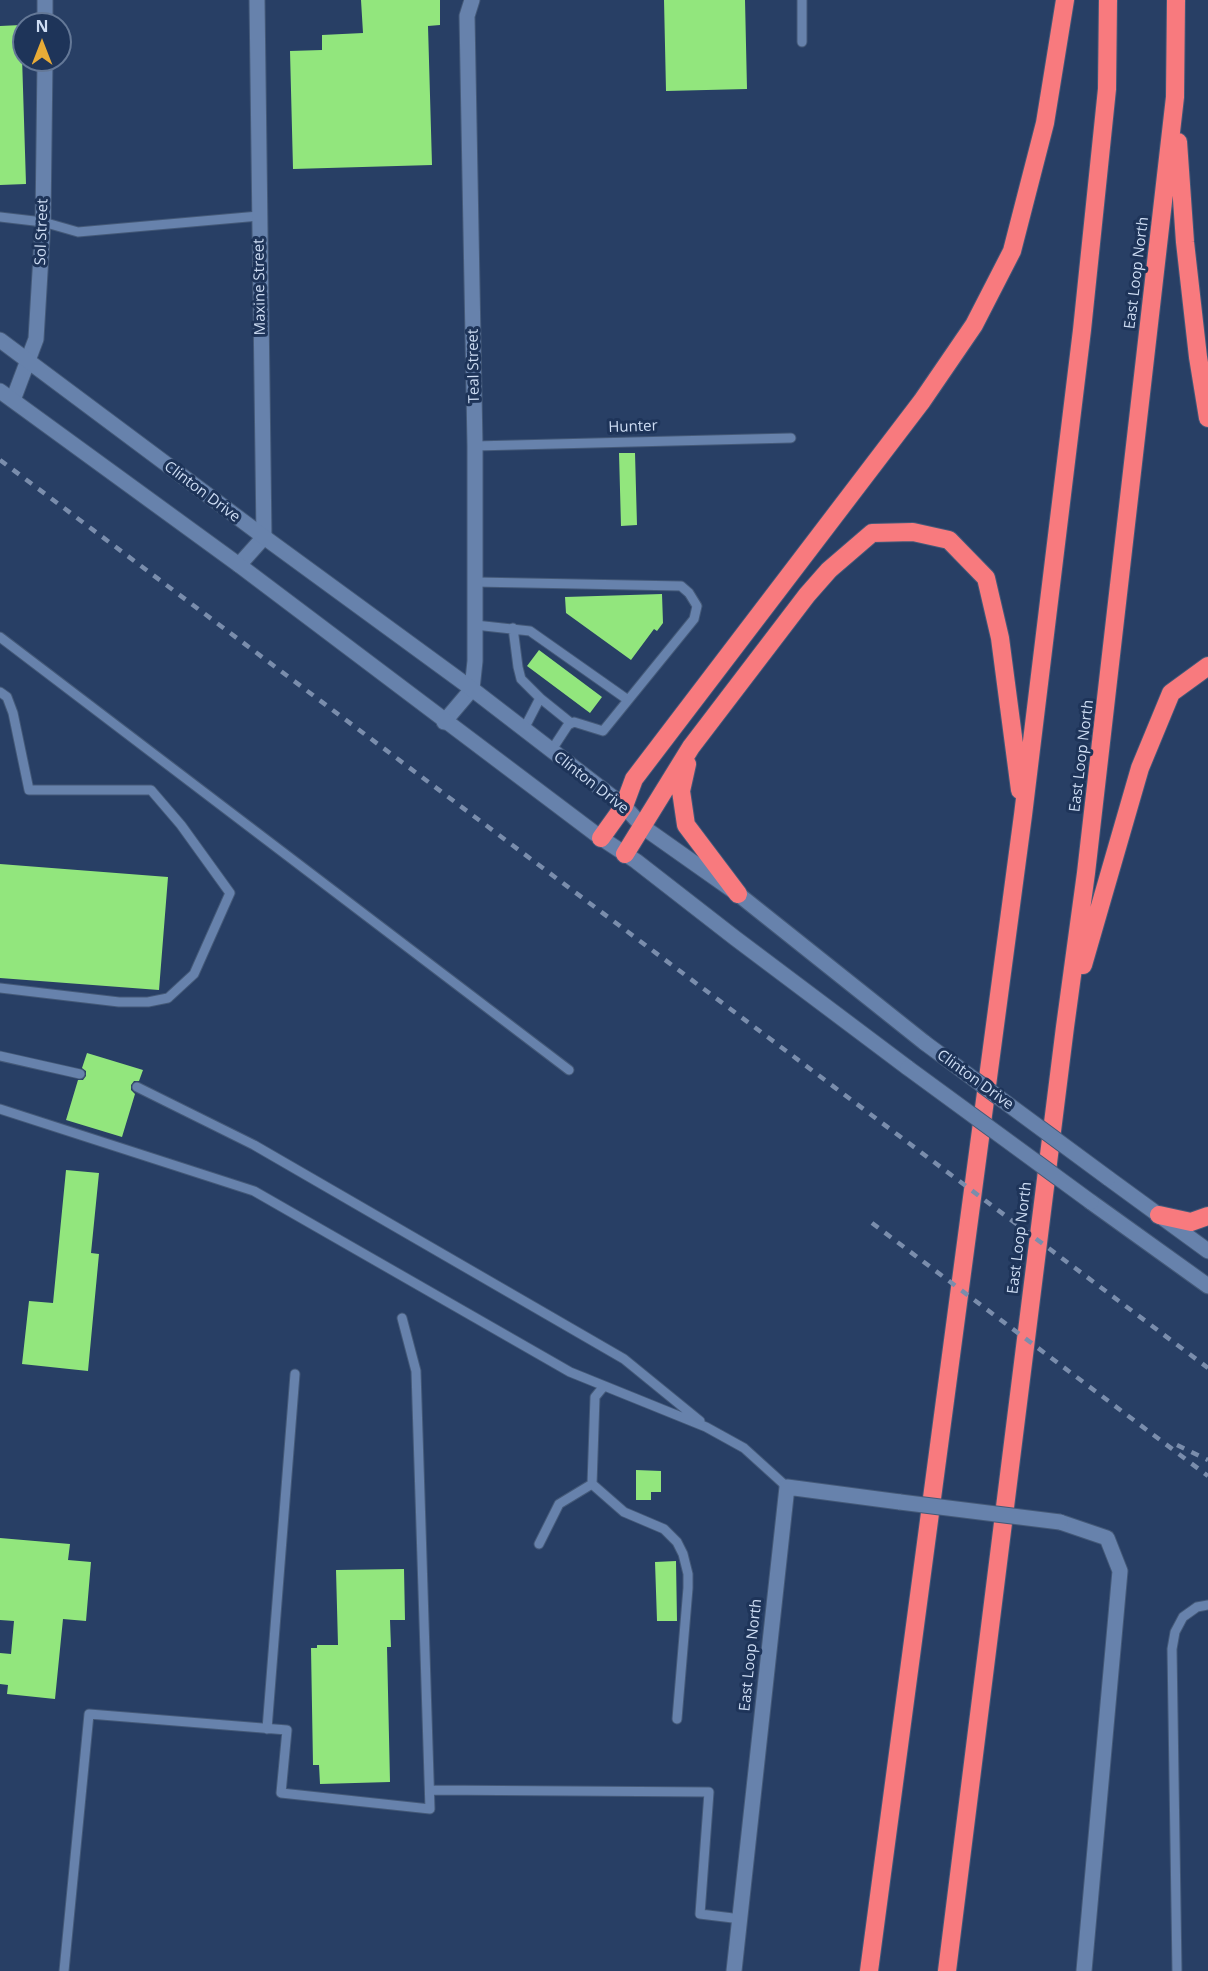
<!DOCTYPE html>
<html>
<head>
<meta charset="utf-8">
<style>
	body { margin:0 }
	#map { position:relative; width:1208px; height:1971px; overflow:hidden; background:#283f65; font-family:"Open Sans",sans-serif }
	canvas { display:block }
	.north { position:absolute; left:12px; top:12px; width:60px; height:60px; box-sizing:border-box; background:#1e3459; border:2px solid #647897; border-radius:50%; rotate:0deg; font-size:16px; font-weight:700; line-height:24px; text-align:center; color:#ceddf4 }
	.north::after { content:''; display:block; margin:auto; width:21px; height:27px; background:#e8ab37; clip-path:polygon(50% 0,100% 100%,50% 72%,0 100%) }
</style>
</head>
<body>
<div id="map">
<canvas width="1208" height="1971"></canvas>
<div class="north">N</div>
</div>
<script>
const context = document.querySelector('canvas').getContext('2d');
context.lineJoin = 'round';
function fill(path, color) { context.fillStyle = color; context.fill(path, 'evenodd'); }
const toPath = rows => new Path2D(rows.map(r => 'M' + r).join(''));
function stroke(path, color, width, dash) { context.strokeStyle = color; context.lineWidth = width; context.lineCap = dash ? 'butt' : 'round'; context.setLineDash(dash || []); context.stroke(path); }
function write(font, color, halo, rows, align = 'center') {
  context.font = font + ' "Open Sans",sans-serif'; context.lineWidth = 6; context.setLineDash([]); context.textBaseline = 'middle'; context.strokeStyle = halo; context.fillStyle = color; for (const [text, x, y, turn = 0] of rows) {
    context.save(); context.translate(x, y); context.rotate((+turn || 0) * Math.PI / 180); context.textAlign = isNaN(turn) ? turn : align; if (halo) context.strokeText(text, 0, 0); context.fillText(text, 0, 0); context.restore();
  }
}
const building = toPath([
	[361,0,440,0,440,25,428,26,432,165,293,169,290,51,322,50,322,35,363,33],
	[664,0,745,0,747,89,666,91],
	[21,25,26,184,0,185,0,26],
	[619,453,635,453,637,525,621,526],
	[662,594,663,623,657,631,654,629,631,660,566,613,565,597],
	[539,650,602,697,590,713,527,666],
	[0,864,168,877,159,990,0,978],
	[87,1053,143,1070,139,1081,134,1081,131,1085,131,1090,135,1094,122,1137,66,1120,78,1080,83,1080,86,1076,86,1071,82,1068],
	[66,1170,99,1173,91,1253,99,1254,88,1371,22,1364,29,1301,53,1303],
	[636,1470,661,1471,661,1492,651,1492,651,1500,636,1500],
	[0,1538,70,1544,68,1560,91,1562,86,1621,63,1619,55,1699,7,1694,8,1685,0,1684,0,1653,11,1654,14,1621,0,1620],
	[676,1561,677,1621,657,1621,655,1562],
	[404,1569,405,1620,390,1620,391,1647,387,1647,390,1782,320,1784,319,1765,313,1765,311,1648,317,1648,317,1645,338,1645,336,1570]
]);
const service = toPath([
	[802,0,802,42],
	[0,217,43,222,78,232,259,216],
	[475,446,791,438],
	[475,582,681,586,689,593,697,606,694,619,603,731,574,722,568,725,551,751],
	[475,625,530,631,628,700],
	[513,628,518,667,521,679,540,698,524,729],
	[0,637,569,1070],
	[0,692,7,697,13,713,29,790,151,790,181,825,230,893,194,974,168,998,148,1002,119,1002,0,988],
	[540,698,571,723],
	[0,1056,80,1074],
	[137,1087,254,1145,624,1359,700,1421],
	[0,1109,254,1191,570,1372,706,1427,744,1448,787,1487],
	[604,1386,595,1397,592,1484,624,1512,664,1529,677,1542,683,1554,688,1574,688,1588,677,1719],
	[539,1544,559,1504,592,1484],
	[267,1729,295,1374],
	[430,1790,709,1792,700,1914,741,1919],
	[64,1971,89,1714,287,1730,281,1793,430,1809,416,1371,402,1318],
	[1177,1971,1172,1649,1175,1632,1183,1617,1197,1607,1208,1605]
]);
const minor = toPath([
	[45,24,45,0],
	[13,400,36,339,43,222,45,60],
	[239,565,264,537,257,0],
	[444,722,472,689,475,661,475,446,467,16,472,0]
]);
const secondary = toPath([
	[0,340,264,537,472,689,624,806,643,827,738,894,925,1043],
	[0,391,239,565,601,838,636,861,735,938,908,1068],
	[1108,1178,1208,1251],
	[1091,1202,1208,1286],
	[1060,1522,1107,1538,1120,1571,1084,1971],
	[734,1971,787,1487,900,1502]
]);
const motorway = toPath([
	[1178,142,1185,242,1198,357,1208,418],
	[687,764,681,791,686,825,738,894],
	[601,838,624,806,634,779,922,401,974,325,1012,251,1045,123,1065,0],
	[625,854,691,747,807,595,829,570,872,533,913,532,949,540,986,578,1000,638,1020,790],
	[1083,965,1140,768,1171,693,1208,666],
	[1159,1215,1191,1222,1208,1216],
	[869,1971,1023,815,1082,330,1107,89,1108,0],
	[947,1971,1065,1027,1086,873,1175,97,1176,0]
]);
const rail = toPath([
	[0,460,1208,1368],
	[872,1223,1208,1476],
	[1177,1445,1208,1460]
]);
const secondaryBridge = toPath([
	[925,1043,1108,1178],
	[908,1068,1091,1202],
	[900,1502,1060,1522]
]);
const streetNames = [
	["Sol Street",42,232,-88],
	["East Loop North",1137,273,-83],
	["Maxine Street",260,287,-91],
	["Teal Street",474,366,-91],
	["Hunter",633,427,-2],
	["Clinton Drive",202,492,37],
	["East Loop North",1082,756,-83],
	["Clinton Drive",591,783,38],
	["Clinton Drive",975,1080,36],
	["East Loop North",1020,1238,-83],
	["East Loop North",751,1655,-84]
];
fill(building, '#92e67d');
stroke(service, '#445978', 11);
stroke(minor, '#445978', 17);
stroke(secondary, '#445978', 17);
stroke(motorway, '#445978', 20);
stroke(service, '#6782ac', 9);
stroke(minor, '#6782ac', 15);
stroke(secondary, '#6782ac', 15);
stroke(motorway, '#f87a7e', 18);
stroke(rail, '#7a8dac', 4.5, [8, 8]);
stroke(secondaryBridge, '#445978', 17, []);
stroke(secondaryBridge, '#6782ac', 15);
write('15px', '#ceddf4', '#1e3459', streetNames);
</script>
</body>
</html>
